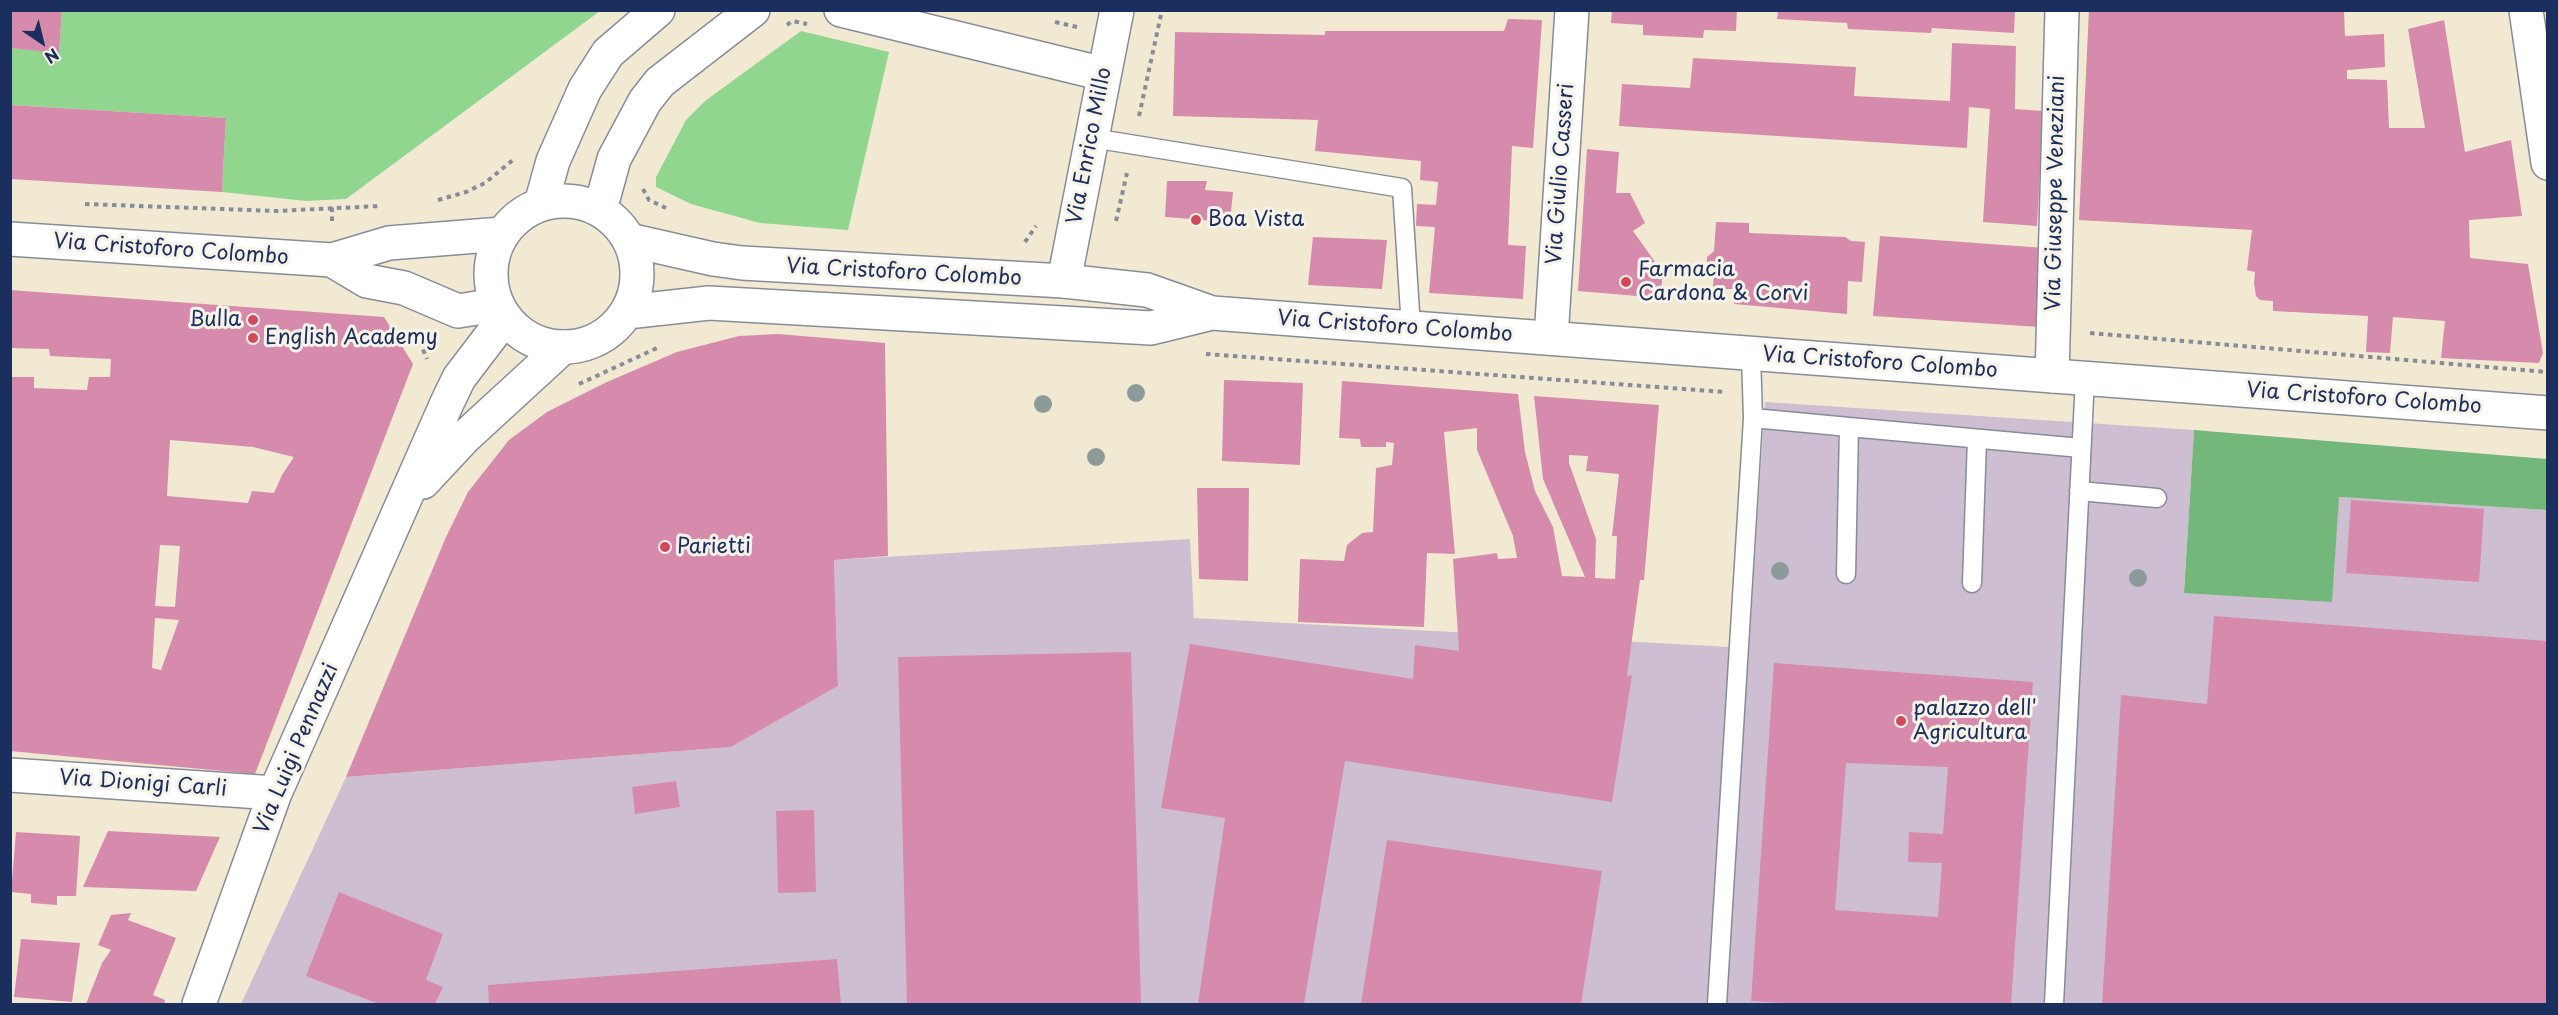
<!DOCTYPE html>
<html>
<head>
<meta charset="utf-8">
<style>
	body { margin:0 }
	#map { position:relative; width:2558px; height:1015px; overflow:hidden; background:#f2e9d3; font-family:"Playpen Sans",sans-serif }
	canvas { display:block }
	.frame { position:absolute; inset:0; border:12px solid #1b2f5e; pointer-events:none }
	.north { position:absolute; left:12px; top:12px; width:60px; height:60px; -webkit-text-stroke:4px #f7f3e8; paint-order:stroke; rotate:145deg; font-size:16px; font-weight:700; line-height:24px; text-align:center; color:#1b2f5e }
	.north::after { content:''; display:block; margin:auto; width:21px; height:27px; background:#1b2f5e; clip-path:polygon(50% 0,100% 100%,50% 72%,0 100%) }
</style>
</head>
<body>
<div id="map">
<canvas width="2558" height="1015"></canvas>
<div class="frame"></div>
<div class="north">N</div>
</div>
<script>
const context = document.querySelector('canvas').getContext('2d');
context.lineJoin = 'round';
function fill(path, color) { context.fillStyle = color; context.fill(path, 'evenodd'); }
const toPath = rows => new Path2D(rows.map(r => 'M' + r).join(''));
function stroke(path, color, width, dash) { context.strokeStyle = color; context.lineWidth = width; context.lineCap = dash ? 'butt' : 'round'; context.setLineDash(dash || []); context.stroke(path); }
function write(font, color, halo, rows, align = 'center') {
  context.font = font + ' "Playpen Sans",sans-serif'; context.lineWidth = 6; context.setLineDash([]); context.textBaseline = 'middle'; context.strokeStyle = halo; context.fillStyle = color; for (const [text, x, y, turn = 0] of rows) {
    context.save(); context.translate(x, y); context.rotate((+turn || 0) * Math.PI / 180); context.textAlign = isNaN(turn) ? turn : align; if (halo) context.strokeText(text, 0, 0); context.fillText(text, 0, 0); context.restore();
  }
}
const industrial = toPath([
	[1765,402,2194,430,2184,592,2339,497,2547,510,2547,1004,241,1004,346,777,731,747,838,686,834,560,1190,539,1194,618,1749,648]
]);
const green = toPath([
	[62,11,600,11,346,199,306,201,222,192,226,118,11,105,10,48,59,52],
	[801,31,889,52,848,230,760,223,691,204,656,187,656,177,686,120,705,101]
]);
const forest = toPath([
	[2194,430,2547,459,2547,510,2339,497,2332,602,2184,593]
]);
const building = toPath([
	[10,10,62,10,59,53,10,48],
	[1612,10,1737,10,1736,31,1704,30,1703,38,1643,35,1643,25,1611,23],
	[1778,10,2015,10,2014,33,1932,28,1931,33,1848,29,1847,23,1777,19],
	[2089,10,2344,10,2345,36,2384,34,2385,67,2347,70,2347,79,2387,80,2389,128,2425,128,2408,29,2444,20,2465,152,2511,140,2522,216,2469,220,2470,258,2528,264,2543,353,2539,363,2441,358,2445,321,2393,317,2390,353,2366,352,2368,316,2273,311,2273,301,2260,300,2256,296,2254,283,2255,272,2247,270,2252,230,2079,220],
	[1508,19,1542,20,1533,148,1512,146,1508,245,1526,246,1523,299,1429,293,1435,227,1416,226,1417,204,1436,205,1438,182,1420,180,1421,161,1315,151,1318,120,1173,116,1175,32,1325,35,1325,31,1504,31],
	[1952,43,2016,46,2015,109,2043,111,2037,226,1983,222,1990,109,1969,107,1967,148,1619,126,1622,84,1690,88,1693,58,1856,67,1854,96,1950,101],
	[10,105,226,118,222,192,10,179],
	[1587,149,1619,152,1616,193,1630,193,1645,223,1633,231,1663,273,1660,298,1578,291],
	[1167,181,1207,181,1205,190,1233,192,1230,222,1165,217],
	[1716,222,1749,223,1749,233,1845,237,1851,241,1865,242,1862,282,1848,281,1847,314,1734,304,1734,289,1713,289,1714,271,1707,265,1707,257,1714,251],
	[1880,236,2045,248,2039,327,1873,316],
	[1313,237,1387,240,1382,289,1308,285],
	[10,290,384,317,413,364,255,774,10,751,10,377,34,377,34,388,87,390,89,377,110,377,111,359,50,356,49,349,10,348],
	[170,440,253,447,294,457,282,475,274,493,252,491,248,503,167,496],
	[160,545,180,546,175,607,155,606],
	[155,618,179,620,161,670,152,668],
	[778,334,885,343,888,556,834,560,838,686,731,747,346,777,446,537,468,492,509,440,547,412,607,382,677,352,739,336],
	[1224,380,1303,383,1300,465,1222,461],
	[1342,381,1518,394,1525,452,1535,491,1553,527,1562,576,1585,577,1543,479,1534,396,1659,405,1644,580,1640,580,1627,676,1632,675,1612,802,1345,761,1304,1004,1198,1004,1225,818,1161,808,1190,644,1413,679,1415,645,1459,651,1453,559,1497,553,1498,559,1517,558,1513,536,1477,450,1477,428,1444,432,1455,554,1427,553,1424,627,1298,622,1300,559,1344,561,1347,545,1362,533,1373,532,1376,468,1392,465,1394,443,1386,442,1386,447,1361,447,1360,439,1339,438],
	[1569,455,1588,456,1586,471,1619,474,1612,536,1617,536,1615,579,1595,578,1596,539,1569,463],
	[1197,488,1249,488,1248,581,1199,579],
	[2351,500,2484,509,2479,582,2346,573],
	[2214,616,2547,641,2547,1004,2102,1004,2121,695,2207,704],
	[1131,652,1141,1004,907,1004,898,657],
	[1774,663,2033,682,2011,1004,1799,1004,1751,1001],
	[1846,763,1948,767,1943,834,1909,832,1908,862,1942,863,1938,917,1835,910],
	[676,781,680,807,635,814,632,787],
	[814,810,816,892,778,893,776,811],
	[108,831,220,837,196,891,83,887],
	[16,832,80,836,76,896,57,896,57,905,31,903,31,894,11,892],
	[1387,840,1602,871,1581,1004,1361,1004],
	[339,892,443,934,426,980,443,987,435,1004,379,1004,306,976],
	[131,913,128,920,176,938,153,995,165,1000,164,1004,86,1004,102,963,111,950,98,945,111,915],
	[21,939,80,943,72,1002,14,997],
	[837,959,841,1004,489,1004,488,985]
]);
const path = toPath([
	[1055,22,1077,27],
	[787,25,792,21,807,24],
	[1139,116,1162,10],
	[643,189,649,200,666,208],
	[438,200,466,192,485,183,514,159],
	[85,204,276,211,380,206],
	[332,221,332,207],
	[1116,221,1127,173],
	[1025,242,1036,226],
	[416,333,427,359],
	[2090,333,2546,372],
	[1206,354,1725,392],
	[579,384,657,348]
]);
const service = toPath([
	[1092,138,1402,188,1411,328],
	[1751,354,1753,418],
	[2079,491,2157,498],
	[1846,574,1849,427,2081,448],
	[1972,583,1977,439],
	[1717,1004,1753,418,1849,427],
	[2054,1004,2085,378]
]);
const minor = toPath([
	[841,10,1104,74],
	[2526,10,2548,163],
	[1064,281,1117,10],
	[1551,338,1572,10],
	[2052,376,2062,10],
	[423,482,465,437,563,347],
	[10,775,275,793],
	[199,1004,275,793,447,403,459,378,504,319]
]);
const secondary = toPath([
	'491 274a73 73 0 1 1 146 0a73 73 0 1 1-146 0Z',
	[541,204,553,161,585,89,608,53,658,10],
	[600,210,614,159,645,101,660,82,753,10],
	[10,239,332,260,389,243,502,234],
	[629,240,713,259,742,263,1064,281,1147,290,1212,313,2548,413],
	[332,260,367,281,404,288,458,311,496,305],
	[627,312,709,303,1151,328,1212,313]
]);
const trees = [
	[1136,393],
	[1043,404],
	[1096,457],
	[1780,571],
	[2138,578]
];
const markers = [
	[1196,220,6,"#d1495b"],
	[1626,282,6,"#d1495b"],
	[253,320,6,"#d1495b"],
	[253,338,6,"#d1495b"],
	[665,547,6,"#d1495b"],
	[1901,721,6,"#d1495b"]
];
const streetNames = [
	["Via Enrico Millo",1090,146,-79],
	["Via Giulio Casseri",1561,174,-86],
	["Via Giuseppe Veneziani",2056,193,-89],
	["Via Cristoforo Colombo",171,250,4],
	["Via Cristoforo Colombo",904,273,3],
	["Via Cristoforo Colombo",1395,327,4],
	["Via Cristoforo Colombo",1880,363,4],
	["Via Cristoforo Colombo",2364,399,4],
	["Via Luigi Pennazzi",297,749,-67],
	["Via Dionigi Carli",143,784,4]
];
const poiNames = [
	["Boa Vista",1208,220],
	["Farmacia",1638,270],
	["Cardona & Corvi",1638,294],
	["Bulla",241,320,"right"],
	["English Academy",265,338],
	["Parietti",677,547],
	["palazzo dell'",1913,709],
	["Agricultura",1913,733]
];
fill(industrial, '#cebed2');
fill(green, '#91d68f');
fill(forest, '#74b77a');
fill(building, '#d78bac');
stroke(service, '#868c98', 21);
stroke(minor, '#868c98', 36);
stroke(secondary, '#868c98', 36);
stroke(path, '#868c98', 4, [4.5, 4.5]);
stroke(service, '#fff', 18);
stroke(minor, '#fff', 33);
stroke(secondary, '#fff', 33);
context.fillStyle = '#8c9a99';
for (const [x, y] of trees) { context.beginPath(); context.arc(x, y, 9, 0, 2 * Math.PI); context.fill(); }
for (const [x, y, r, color] of markers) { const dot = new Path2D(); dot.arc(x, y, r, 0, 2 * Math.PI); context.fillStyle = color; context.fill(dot); stroke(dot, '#f7f3e8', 2); }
write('21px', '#1b2f5e', '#f7f3e8', streetNames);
write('21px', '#1b2f5e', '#f7f3e8', poiNames, 'left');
</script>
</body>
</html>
